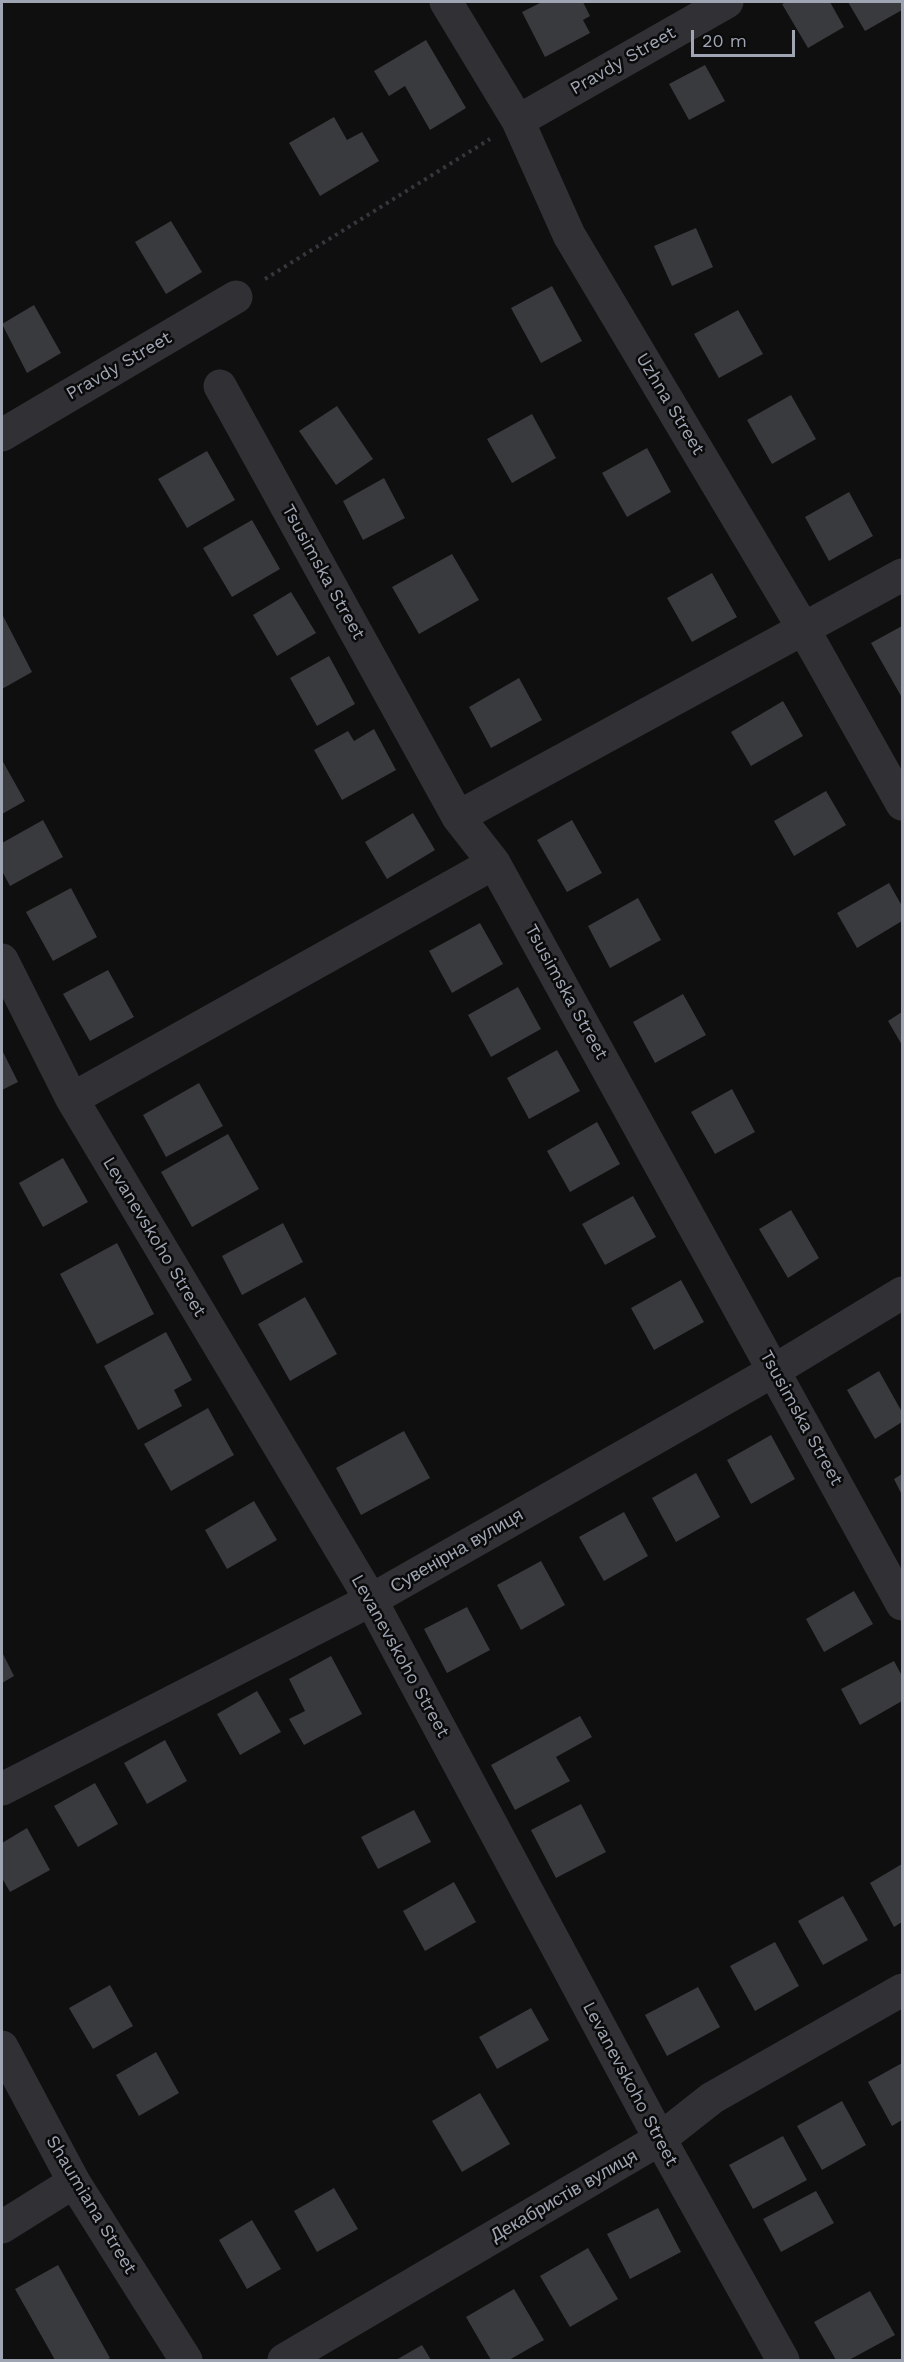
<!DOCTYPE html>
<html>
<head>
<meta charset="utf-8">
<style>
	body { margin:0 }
	#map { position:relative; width:904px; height:2362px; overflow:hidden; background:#0f0f10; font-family:"Work Sans",sans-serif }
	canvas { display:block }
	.frame { position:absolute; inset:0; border:3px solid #9fa5b2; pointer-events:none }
	.scale { position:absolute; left:691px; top:30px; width:104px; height:27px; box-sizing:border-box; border:3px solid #9fa5b2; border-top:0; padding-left:8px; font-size:18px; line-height:21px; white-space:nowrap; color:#9fa5b2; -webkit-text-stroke:4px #0a0a0b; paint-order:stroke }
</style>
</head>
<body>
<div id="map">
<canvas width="904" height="2362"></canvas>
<div class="frame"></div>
<div class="scale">20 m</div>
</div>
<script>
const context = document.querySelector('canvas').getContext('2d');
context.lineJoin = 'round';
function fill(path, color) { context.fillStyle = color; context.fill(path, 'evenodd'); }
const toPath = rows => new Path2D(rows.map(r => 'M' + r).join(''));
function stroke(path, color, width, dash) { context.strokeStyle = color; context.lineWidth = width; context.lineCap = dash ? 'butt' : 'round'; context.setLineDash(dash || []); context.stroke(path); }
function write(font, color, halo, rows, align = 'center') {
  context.font = font + ' "Work Sans",sans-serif'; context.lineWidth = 5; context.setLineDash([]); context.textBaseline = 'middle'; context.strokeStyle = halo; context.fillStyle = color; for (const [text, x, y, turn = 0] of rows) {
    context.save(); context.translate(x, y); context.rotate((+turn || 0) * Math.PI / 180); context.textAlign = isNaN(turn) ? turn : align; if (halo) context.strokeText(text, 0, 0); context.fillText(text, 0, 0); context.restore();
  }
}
const building = toPath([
	[542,2,583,2,590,16,583,20,590,33,545,57,522,12],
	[787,2,830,2,844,27,808,48,782,4],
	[848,2,901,2,902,10,865,31],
	[426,40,466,108,430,130,405,86,389,96,374,71],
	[705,65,725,101,689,120,669,84],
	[334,117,347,140,362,132,379,161,320,196,289,143],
	[171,221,202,272,166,294,135,242],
	[696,228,713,267,672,286,654,246],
	[552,286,582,341,541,363,511,308],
	[34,305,61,353,27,373,2,324],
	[738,310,763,354,719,378,694,334],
	[791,395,816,439,772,464,747,420],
	[337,406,373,459,336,485,299,431],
	[532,414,556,458,512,483,487,439],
	[647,448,671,492,627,517,602,473],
	[207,451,235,500,187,528,158,479],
	[384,478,405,518,363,540,343,501],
	[849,492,873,536,829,561,805,517],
	[252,520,280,569,232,597,203,548],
	[452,554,479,600,419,634,392,587],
	[712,573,737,617,692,642,667,598],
	[291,592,316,633,277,656,253,615],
	[2,614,32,672,2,689],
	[902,626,902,695,901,696,871,643],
	[329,656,355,704,317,726,290,678],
	[519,678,542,720,491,748,469,707],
	[783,701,803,736,751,766,731,732],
	[374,729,396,770,342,800,314,750,348,731,354,741],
	[2,760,25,801,2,814],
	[826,791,846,825,794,856,774,821],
	[413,813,435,850,387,879,365,842],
	[43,820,63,857,10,886,2,871,2,843],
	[572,820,602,873,567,892,537,840],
	[889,883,902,906,902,921,857,948,837,913],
	[71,888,97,937,53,961,26,912],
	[638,898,661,940,610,968,588,926],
	[480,923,503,964,452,993,429,951],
	[108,970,134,1017,90,1041,63,994],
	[518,987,541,1029,491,1057,468,1015],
	[683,994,706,1035,655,1063,633,1022],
	[902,1012,902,1045,888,1021],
	[2,1050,18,1082,2,1090],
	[557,1050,580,1091,529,1119,507,1078],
	[199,1083,223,1126,166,1157,143,1115],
	[732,1089,755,1132,715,1154,691,1112],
	[597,1122,620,1164,570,1192,547,1151],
	[228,1134,259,1189,192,1227,161,1172],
	[63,1158,88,1202,43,1227,19,1183],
	[633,1196,656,1237,605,1265,582,1224],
	[791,1210,819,1258,788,1278,759,1229],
	[283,1223,303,1262,242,1295,222,1256],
	[117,1243,154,1314,97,1344,60,1274],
	[681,1280,704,1322,654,1350,631,1308],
	[305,1297,337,1354,290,1381,258,1324],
	[166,1332,192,1380,174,1390,182,1406,138,1430,104,1366],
	[879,1371,902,1412,902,1422,875,1439,847,1390],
	[208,1408,234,1455,171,1491,144,1444],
	[404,1431,430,1478,361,1515,336,1468],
	[771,1435,795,1479,751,1504,727,1460],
	[696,1473,720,1517,676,1542,652,1498],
	[902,1474,902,1495,894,1479],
	[254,1501,277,1540,227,1569,205,1530],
	[624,1512,648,1556,604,1581,579,1537],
	[541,1561,565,1605,521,1630,497,1585],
	[854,1591,873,1624,824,1652,806,1619],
	[467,1607,490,1650,447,1673,424,1629],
	[2,1652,14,1676,2,1683],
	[331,1656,362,1714,304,1745,289,1719,305,1711,289,1679],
	[894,1661,902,1676,902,1701,860,1725,841,1689],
	[257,1691,281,1732,240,1755,217,1714],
	[580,1716,592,1737,556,1757,570,1781,515,1810,491,1765],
	[165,1740,187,1781,147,1804,124,1763],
	[95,1783,118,1824,78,1847,54,1806],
	[581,1804,606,1852,556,1878,531,1830],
	[414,1810,431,1842,378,1869,361,1837],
	[27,1828,50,1870,10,1892,2,1878,2,1843],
	[902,1864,902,1922,894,1927,870,1883],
	[454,1882,476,1922,425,1951,403,1911],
	[843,1896,868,1940,823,1965,798,1921],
	[775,1942,799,1986,755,2011,730,1966],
	[110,1985,133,2026,93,2049,69,2008],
	[698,1987,720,2027,667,2056,645,2015],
	[531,2008,549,2040,497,2069,479,2037],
	[156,2052,179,2093,139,2116,116,2075],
	[902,2063,902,2120,892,2126,868,2082],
	[480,2093,510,2144,462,2172,432,2121],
	[842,2101,866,2145,822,2170,797,2126],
	[783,2136,807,2180,753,2209,729,2165],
	[334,2188,358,2229,317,2252,294,2211],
	[816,2191,834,2223,781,2252,763,2219],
	[658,2208,681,2252,630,2279,607,2234],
	[252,2220,281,2269,247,2289,219,2240],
	[588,2248,618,2299,570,2327,540,2276],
	[58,2265,110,2358,106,2360,55,2360,15,2289],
	[514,2289,544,2340,509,2360,491,2360,466,2317],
	[870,2291,895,2335,849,2360,836,2360,814,2322],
	[422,2345,431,2360,396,2360]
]);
const path = toPath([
	[265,279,490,139]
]);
const minor = toPath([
	[446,2,518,121,569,235,803,628,902,804],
	[518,121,727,2],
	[220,386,458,817,494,863,902,1604],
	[2,435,236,297],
	[458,817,902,575],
	[2,960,72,1099,371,1600,660,2139,783,2360],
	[72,1099,494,863],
	[2,1789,371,1600,775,1370,902,1293],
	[2,2047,74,2182,186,2360],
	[2,2227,74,2182],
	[284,2360,660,2139,712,2098,902,1990]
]);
const streetNames = [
	["Pravdy Street",623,61,-30],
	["Pravdy Street",119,366,-30],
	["Uzhna Street",670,404,59],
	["Tsusimska Street",323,572,61],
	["Tsusimska Street",566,992,61],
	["Levanevskoho Street",154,1237,59],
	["Tsusimska Street",801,1418,61],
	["Сувенірна вулиця",457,1551,-30],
	["Levanevskoho Street",400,1656,61],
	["Levanevskoho Street",630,2084,62],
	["Декабристів вулиця",564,2196,-30],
	["Shaumiana Street",91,2205,59]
];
fill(building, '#383a3e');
stroke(path, '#35373c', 4, [3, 4.5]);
stroke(minor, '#303035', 33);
write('18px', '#9fa5b2', '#0a0a0b', streetNames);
</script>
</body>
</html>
